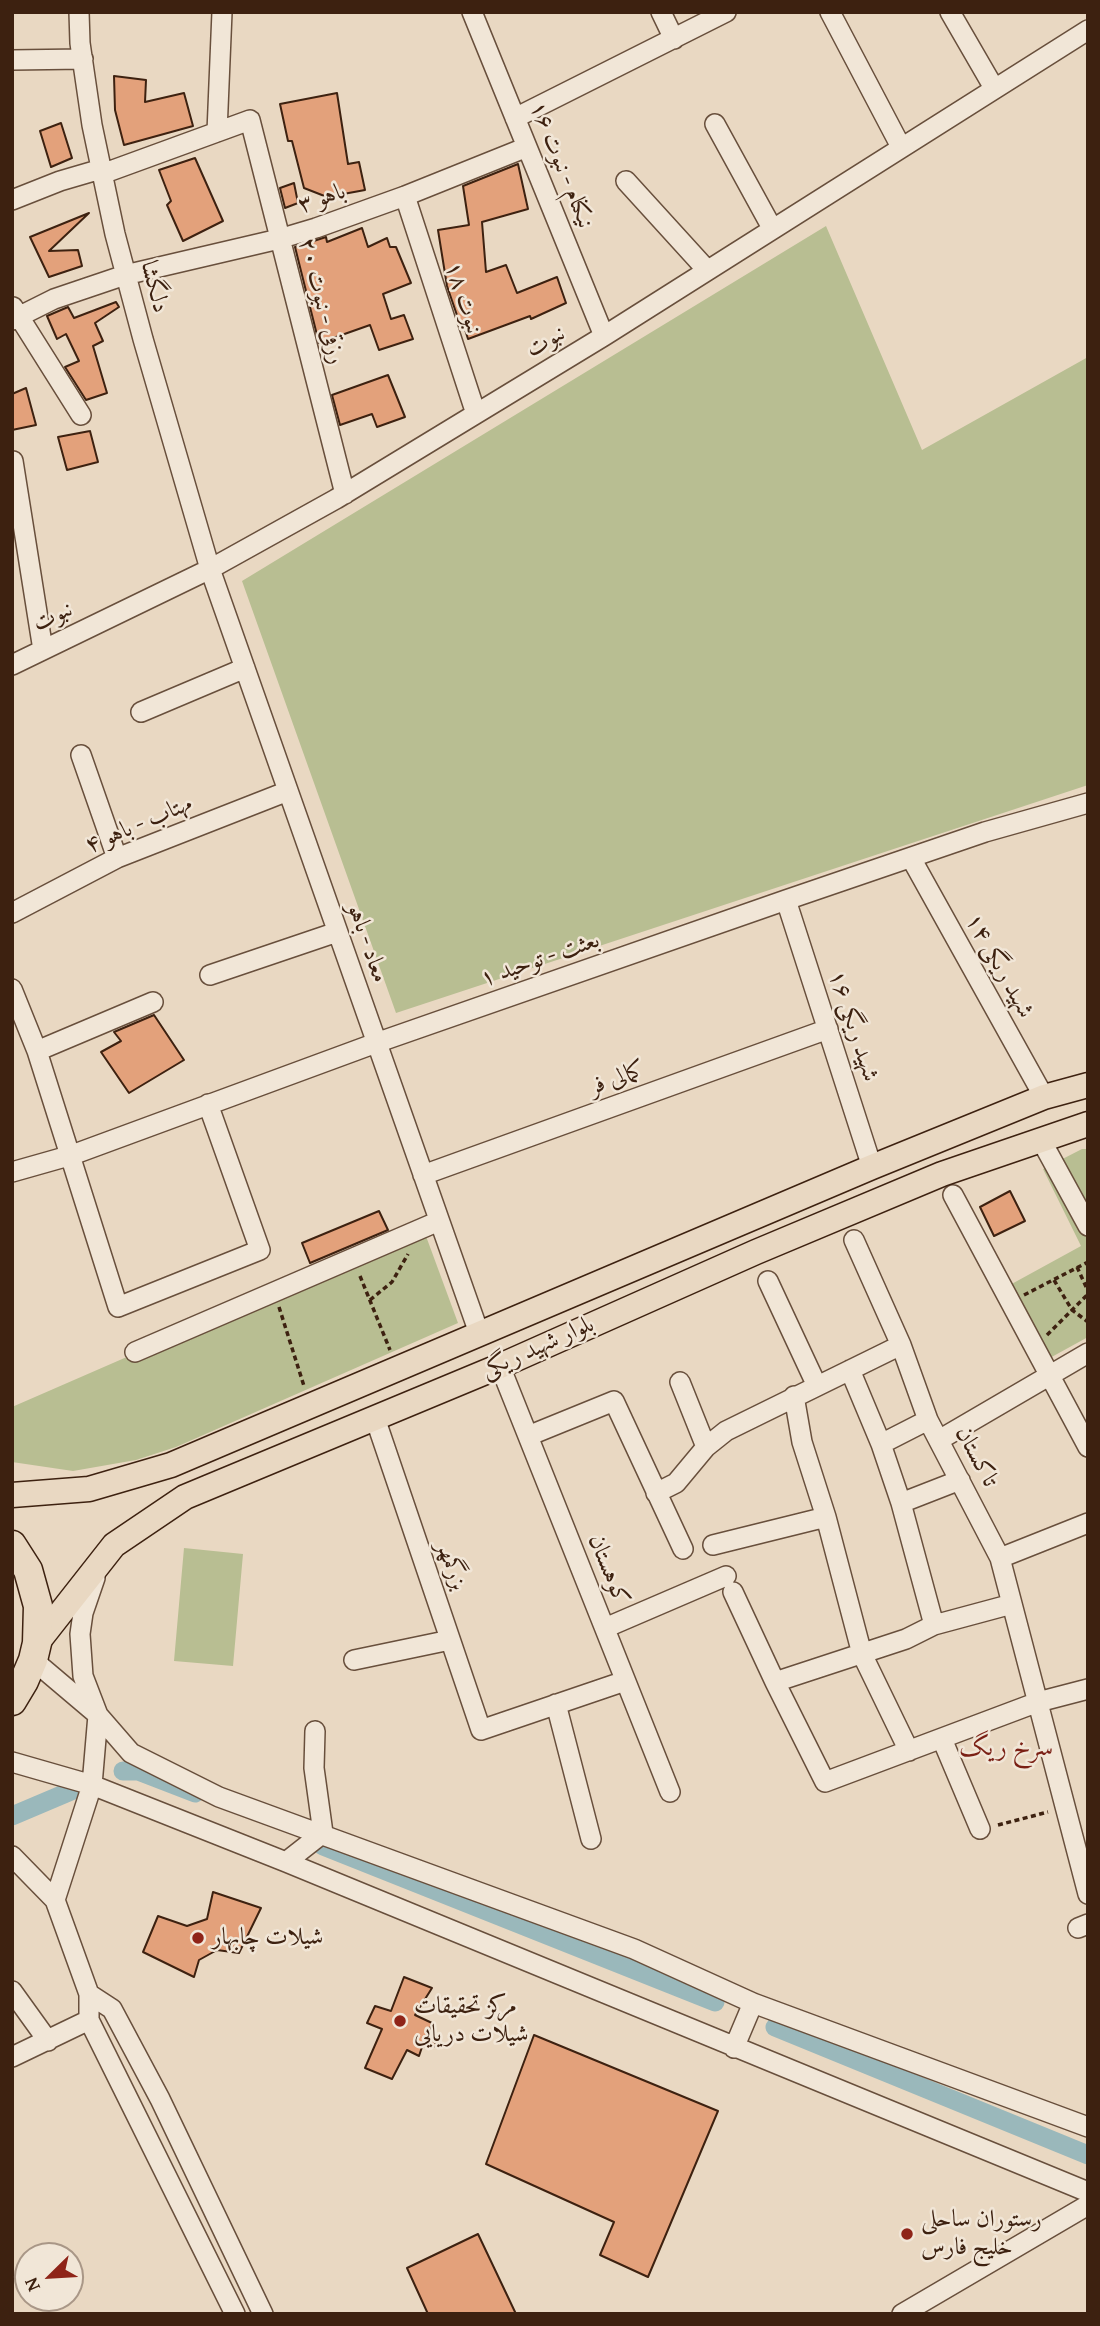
<!DOCTYPE html>
<html>
<head>
<meta charset="utf-8">
<style>
	body { margin:0 }
	#map { position:relative; width:1100px; height:2326px; overflow:hidden; background:#e9d8c2; font-family:"Gentium Book Plus",serif }
	canvas { display:block }
	.frame { position:absolute; inset:0; border:14px solid #3d2110; pointer-events:none }
	.north { position:absolute; left:14px; top:2242px; width:70px; height:70px; box-sizing:border-box; background:#f1e6d7; border:2px solid #a99787; border-radius:50%; rotate:246deg; font-size:19px; font-weight:700; line-height:28px; text-align:center; color:#3d2110 }
	.north::after { content:''; display:block; margin:auto; width:24px; height:32px; background:#8f2418; clip-path:polygon(50% 0,100% 100%,50% 72%,0 100%) }
</style>
</head>
<body>
<div id="map">
<canvas width="1100" height="2326"></canvas>
<div class="frame"></div>
<div class="north">N</div>
</div>
<script>
const context = document.querySelector('canvas').getContext('2d');
context.lineJoin = 'round';
function fill(path, color) { context.fillStyle = color; context.fill(path, 'evenodd'); }
const toPath = rows => new Path2D(rows.map(r => 'M' + r).join(''));
function stroke(path, color, width, dash) { context.strokeStyle = color; context.lineWidth = width; context.lineCap = dash ? 'butt' : 'round'; context.setLineDash(dash || []); context.stroke(path); }
function write(font, color, halo, rows, align = 'center') {
  context.font = font + ' "Gentium Book Plus",Amiri,serif'; context.lineWidth = 5; context.setLineDash([]); context.textBaseline = 'middle'; context.strokeStyle = halo; context.fillStyle = color; for (const [text, x, y, turn = 0] of rows) {
    context.save(); context.translate(x, y); context.rotate((+turn || 0) * Math.PI / 180); context.textAlign = isNaN(turn) ? turn : align; if (halo) context.strokeText(text, 0, 0); context.fillText(text, 0, 0); context.restore();
  }
}
const green = toPath([
	[826,226,922,450,1088,357,1088,785,396,1013,242,581],
	[1082,1149,1088,1149,1088,1337,1048,1359,1008,1286,1081,1246,1043,1169],
	[423,1228,458,1323,176,1447,136,1460,73,1471,12,1462,12,1407],
	[184,1548,243,1554,233,1666,174,1661]
]);
const canal = toPath([
	[123,1771,138,1771,195,1793],
	[12,1816,71,1791],
	[323,1846,715,2002],
	[775,2027,1088,2155]
]);
const building = toPath([
	[114,76,146,80,145,102,184,93,193,126,124,145,115,110,114,76],
	[337,93,348,164,359,162,365,190,327,197,304,188,292,141,288,141,280,104,337,93],
	[61,123,72,158,51,167,40,131,61,123],
	[195,158,223,221,183,241,167,205,171,201,159,170,195,158],
	[518,164,528,209,482,222,486,272,506,265,517,293,557,277,566,303,531,319,530,316,468,339,463,323,460,324,447,286,438,230,469,225,463,186,518,164],
	[294,183,298,203,285,208,280,188,294,183],
	[89,213,49,251,78,250,82,266,49,277,30,237,89,213],
	[362,228,368,247,387,238,390,247,396,247,411,283,383,294,391,319,404,315,413,339,379,350,370,325,319,343,295,247,326,237,327,242,362,228],
	[116,302,119,307,95,323,103,341,93,346,107,393,86,400,65,367,79,361,66,334,57,339,47,316,68,307,74,318,116,302],
	[388,375,405,417,377,427,372,414,340,425,332,395,388,375],
	[26,388,36,425,12,430,12,394,26,388],
	[90,431,98,462,67,470,58,437,90,431],
	[154,1015,184,1060,129,1093,101,1052,121,1041,114,1032,154,1015],
	[1010,1191,1025,1221,994,1236,980,1207,1010,1191],
	[379,1211,388,1230,310,1263,302,1243,379,1211],
	[213,1892,261,1908,239,1953,217,1950,199,1960,194,1977,143,1952,158,1916,187,1926,207,1919,213,1892],
	[404,1977,432,1988,415,2015,432,2023,428,2035,438,2046,422,2047,419,2056,407,2050,392,2079,365,2068,382,2029,367,2023,375,2006,391,2011,404,1977],
	[534,2035,718,2111,648,2277,600,2255,614,2222,486,2164,534,2035],
	[478,2234,516,2314,428,2314,407,2268,478,2234]
]);
const path = toPath([
	[1077,1267,1088,1291],
	[360,1276,390,1350],
	[1054,1280,1072,1310,1088,1322],
	[1024,1295,1088,1262],
	[370,1300,392,1282,408,1254],
	[279,1307,304,1386],
	[1047,1335,1088,1294],
	[998,1825,1048,1812]
]);
const minor = toPath([
	[79,12,80,43,92,125,115,234,143,339,210,569,479,1333],
	[472,12,604,336],
	[661,12,674,39],
	[830,12,901,147],
	[950,12,994,88],
	[12,60,83,59],
	[515,118,726,12],
	[715,124,772,228],
	[217,132,222,12],
	[102,174,250,120,345,494],
	[626,181,707,270],
	[405,196,476,414],
	[12,200,60,181,101,169],
	[13,307,81,415],
	[12,320,54,299,125,275,279,239,316,228,405,196,527,147],
	[13,461,43,650],
	[12,665,210,569,336,499,604,336,1088,30],
	[141,712,245,668],
	[81,755,117,858],
	[911,858,1044,1097],
	[786,900,872,1167],
	[12,913,117,858,288,791],
	[210,975,337,932],
	[12,989,37,1051,118,1307,260,1250,208,1104],
	[37,1051,153,1002],
	[1041,1140,1088,1226],
	[12,1172,72,1155,376,1043,786,900,985,832,1088,803],
	[423,1175,828,1029],
	[953,1195,1088,1447],
	[854,1240,901,1345,928,1420,1000,1558,1088,1894],
	[768,1281,817,1386],
	[135,1352,439,1221],
	[500,1366,670,1792],
	[850,1370,881,1444,901,1503,934,1625],
	[680,1382,706,1447],
	[794,1396,802,1442,826,1517,862,1654,909,1751],
	[375,1418,481,1730,625,1681],
	[528,1436,614,1401,683,1549],
	[939,1440,1088,1353],
	[881,1444,928,1420],
	[656,1493,676,1483,706,1447,726,1431,901,1345],
	[901,1503,960,1480],
	[713,1545,826,1517],
	[1000,1558,1088,1523],
	[733,1592,775,1682,825,1782,1038,1702,1088,1689],
	[605,1628,726,1576],
	[33,1660,98,1715,131,1753,219,1797,634,1949,753,2003,1088,2127],
	[354,1660,450,1640],
	[775,1682,906,1639,934,1625,1012,1604],
	[556,1704,591,1839],
	[942,1739,980,1829],
	[12,1762,92,1785,286,1862,1088,2192],
	[12,1856,55,1900,89,1994,89,2020,235,2314],
	[286,1862,323,1833,314,1768,315,1731],
	[55,1900,92,1785,98,1715,83,1676,80,1634,83,1613,95,1578],
	[1078,1928,1088,1924],
	[12,1991,48,2041],
	[89,1994,112,2009,160,2099,263,2314],
	[734,2048,753,2003],
	[12,2057,89,2020],
	[902,2314,1088,2205]
]);
const major = toPath([
	[12,1495,89,1489,171,1465,872,1167,1044,1097,1088,1085],
	[37,1643,114,1545,185,1497,500,1366,756,1252,942,1174,1088,1124]
]);
const highway = toPath([
	[12,1545,28,1570,38,1606,37,1643,33,1660,24,1681,12,1701]
]);
const markers = [
	[198,1938,7,"#8f2418"],
	[400,2021,7,"#8f2418"],
	[907,2234,7,"#8f2418"]
];
const streetNames = [
	["نیکنام - نبوت ۱۶",561,165,68],
	["باهو ۳",322,199,-19],
	["دلگشا",154,287,75],
	["نبوت ۱۸",463,298,72],
	["رزقی - نبوت ۲۰",321,301,76],
	["نبوت",546,342,-31],
	["نبوت",53,617,-26],
	["مهتاب - باهو ۴",139,825,-23],
	["معاد - باهو",367,943,71],
	["بعثت - توحید ۱",540,960,-19],
	["شهید ریگی ۱۴",999,966,61],
	["شهید ریگی ۱۶",853,1026,72],
	["کمالی فر",617,1079,-20],
	["بلوار شهید ریگی",538,1348,-24],
	["تاکستان",976,1457,62],
	["بزرگمهر",451,1566,71],
	["کوهستان",608,1570,68]
];
const poiNames = [
	["شیلات چابهار",212,1938],
	["مرکز تحقیقات",414,2007],
	["شیلات دریایی",414,2035],
	["رستوران ساحلی",921,2220],
	["خلیج فارس",921,2248]
];
const neighbourhoodNames = [
	["سرخ ریگ",1006,1748]
];
fill(green, '#b8be92');
stroke(canal, '#9ab8bb', 19);
fill(building, '#e3a17b');
stroke(building, '#3d2110', 2);
stroke(minor, '#684f3c', 22);
stroke(major, '#3d2110', 27);
stroke(highway, '#3d2110', 31);
stroke(path, '#3d2110', 3.5, [5, 3.5]);
stroke(minor, '#f1e6d7', 19);
stroke(major, '#e9d8c2', 24);
stroke(highway, '#e9d8c2', 28);
for (const [x, y, r, color] of markers) { const dot = new Path2D(); dot.arc(x, y, r, 0, 2 * Math.PI); context.fillStyle = color; context.fill(dot); stroke(dot, '#f1e6d7', 2.5); }
write('24px', '#3d2110', '#f1e6d7', streetNames);
write('24px', '#3d2110', '#f1e6d7', poiNames, 'left');
write('26px', '#7a1f14', '#f1e6d7', neighbourhoodNames);
</script>
</body>
</html>
